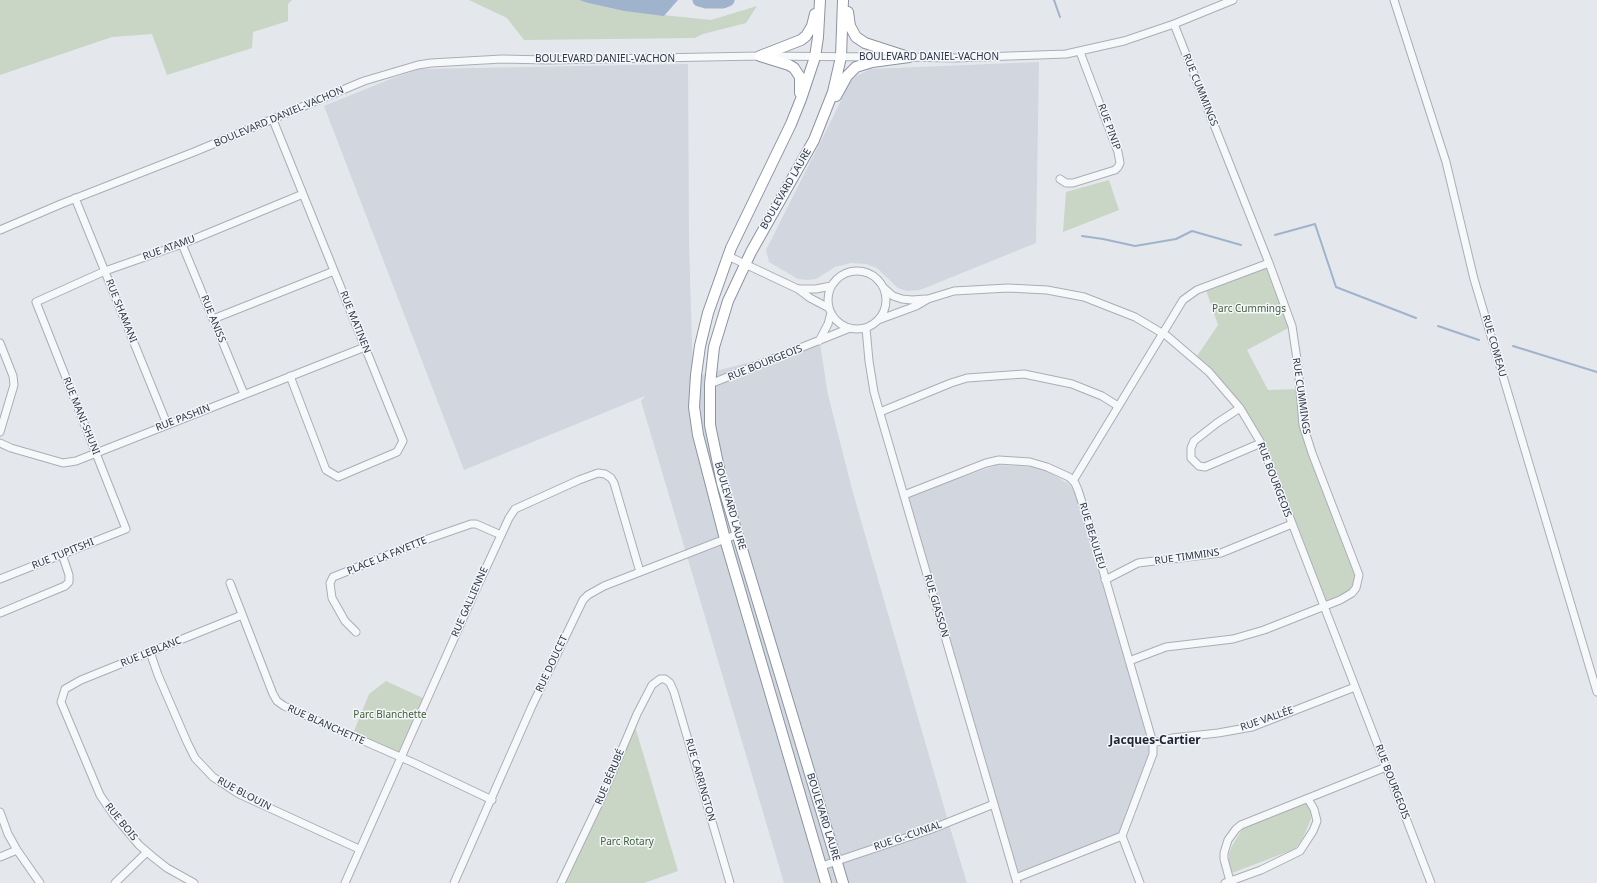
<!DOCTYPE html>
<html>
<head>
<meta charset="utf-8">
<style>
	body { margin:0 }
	canvas { display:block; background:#e4e7ec }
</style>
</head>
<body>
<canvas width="1597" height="883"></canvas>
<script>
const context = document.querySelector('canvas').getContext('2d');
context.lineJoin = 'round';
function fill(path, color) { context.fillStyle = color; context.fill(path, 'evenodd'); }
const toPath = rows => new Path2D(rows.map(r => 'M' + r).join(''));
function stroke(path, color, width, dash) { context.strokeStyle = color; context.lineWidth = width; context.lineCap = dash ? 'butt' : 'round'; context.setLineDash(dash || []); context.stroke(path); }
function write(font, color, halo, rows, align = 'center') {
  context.font = font + ' "Noto Sans",sans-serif'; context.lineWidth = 3; context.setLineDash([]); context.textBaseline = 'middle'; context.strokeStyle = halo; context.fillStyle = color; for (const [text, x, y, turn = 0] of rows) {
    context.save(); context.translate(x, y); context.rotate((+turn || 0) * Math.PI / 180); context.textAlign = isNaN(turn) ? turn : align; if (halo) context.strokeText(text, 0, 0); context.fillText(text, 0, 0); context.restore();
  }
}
const built = toPath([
	[1039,62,1036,243,920,290,907,291,898,288,877,268,866,264,851,263,835,267,816,279,807,280,798,279,769,262,766,250,834,115,849,83,856,76,870,69],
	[688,64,689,244,693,377,820,344,828,395,853,493,948,821,967,883,784,883,641,401,645,396,464,470,324,106,393,78,420,69],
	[997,465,1034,467,1047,471,1067,483,1076,491,1150,742,1148,759,1120,835,1017,875,908,496]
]);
const green = toPath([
	[0,0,292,0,288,4,288,21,253,32,252,48,167,75,152,34,112,37,0,75],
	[469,0,579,0,588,3,624,11,711,20,757,6,746,23,703,34,695,38,524,40,507,18],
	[1109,180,1119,210,1063,232,1066,192],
	[1269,263,1292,326,1247,350,1268,390,1300,389,1303,425,1356,567,1356,588,1324,606,1251,425,1195,359,1218,325,1205,287],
	[386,681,427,700,399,759,352,736,369,694],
	[634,723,678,871,644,883,563,883],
	[1307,802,1311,814,1311,819,1303,838,1295,849,1232,873,1229,865,1229,853,1232,846,1243,828]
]);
const water = toPath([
	[579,0,678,0,664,16,624,11,588,3]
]);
const stream = toPath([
	[1054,0,1060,17],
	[1275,235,1315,224,1336,287,1416,318],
	[1082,236,1103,239,1135,246,1176,239,1192,231,1241,245],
	[1438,326,1479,340],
	[1513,346,1597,372]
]);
const river = toPath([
	[699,0,706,2,723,2,728,0]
]);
const minor = toPath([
	[1394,0,1446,162,1474,279,1597,692],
	[906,57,954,58,1066,54,1124,41,1174,24,1233,0],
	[273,120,403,441,397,452,338,477,326,470,290,376],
	[1060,179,1066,183,1073,183,1115,170,1118,167,1120,163,1118,152,1080,52],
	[75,198,167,424],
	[0,230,61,204,194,152,364,81,418,65,431,63,502,59,548,60,760,56,880,57],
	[182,244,244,394],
	[728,256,798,289,810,298,829,308],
	'828 300a29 29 0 1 1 58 0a29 29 0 1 1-58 0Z',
	[884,288,893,296,902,299,912,300,926,299],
	[799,289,816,289,831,286],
	[213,319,334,271],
	[878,320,916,306,928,299,954,291,1008,288,1047,290,1084,297,1135,317,1167,336,1209,372,1240,408,1261,443,1431,883],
	[866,328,869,361,874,392,881,417,1017,883],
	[819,341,828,324,831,313],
	[0,343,13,376,14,385,0,432],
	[710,384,850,328],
	[1240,408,1217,423,1194,441,1191,448,1191,458,1199,466,1205,467,1261,443],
	[880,412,951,383,967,378,1024,374,1072,384,1102,396,1118,406],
	[0,443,11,448,63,463,76,461,365,347],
	[1073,481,1183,300,1197,290,1269,263],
	[904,495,986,463,999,460,1030,462,1047,467,1069,477,1075,483,1078,490,1093,536,1153,743,1153,754,1122,836,1140,883],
	[0,579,126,529,36,302,105,271,182,244,303,194],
	[1105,580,1138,563,1221,553,1292,524],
	[230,583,273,694,277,701,284,706,414,763,492,800],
	[0,613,65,586,69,582,69,575,62,554],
	[356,632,345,621,332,598,330,583,333,577,425,540,471,524,476,524,501,535],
	[150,652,158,675,187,742,195,758,213,777,239,794,359,849],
	[1129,661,1166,647,1233,639,1264,630,1340,600,1352,593,1356,588,1359,575,1312,453,1303,425,1298,366,1292,326,1269,263,1174,24],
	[1153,743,1172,738,1218,733,1252,727,1355,687],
	[0,812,8,834,17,850,40,883],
	[0,857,17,850],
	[822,866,929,830,994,804],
	[1016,878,1122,836],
	[1230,881,1224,859,1224,853,1228,840,1236,829,1241,825,1386,767],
	[115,883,147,852],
	[194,883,167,868,153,857,139,845,113,814,100,795,61,702,65,689,81,680,242,615],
	[345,883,473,596,509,518,515,509,579,480,598,473,605,474,611,478,614,483,640,572],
	[454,883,532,706,583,600,588,595,604,586,738,534],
	[561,883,601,799,637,714,652,685,660,679,665,679,670,683,674,692,730,883],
	[1225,883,1261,870,1300,851,1313,831,1317,821,1314,809,1308,799]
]);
const highway = toPath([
	[820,0,818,37,815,57,801,99,791,124,731,248,708,313,700,346,696,375,694,407,698,435,725,539,826,883],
	[848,12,850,26,856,37,865,43,905,56],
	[760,56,789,65,794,68,800,77,800,93],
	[760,56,801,40,806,36,812,26,815,14],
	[836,96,847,76,856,67,872,62,909,57],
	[843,883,722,483,710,425,710,384,714,347,728,301,751,252,814,140,833,92,841,57,843,0]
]);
const streetNames = [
	["BOULEVARD DANIEL-VACHON",929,57],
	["BOULEVARD DANIEL-VACHON",605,59],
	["RUE CUMMINGS",1200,90,68],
	["BOULEVARD DANIEL-VACHON",279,117,-23],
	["RUE PINIP",1109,127,70],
	["BOULEVARD LAURE",786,189,-60],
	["RUE ATAMU",169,248,-20],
	["RUE SHAMANI",121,311,68],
	["RUE ANISS",213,319,68],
	["RUE MATINEN",355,322,68],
	["RUE COMEAU",1494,346,74],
	["RUE BOURGEOIS",765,363,-22],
	["RUE CUMMINGS",1301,396,82],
	["RUE MANI-SHUNI",81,416,68],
	["RUE PASHIN",183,418,-21],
	["RUE BOURGEOIS",1274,480,69],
	["BOULEVARD LAURE",730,506,74],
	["RUE BEAULIEU",1092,536,73],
	["RUE TUPITSHI",63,554,-22],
	["PLACE LA FAYETTE",387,556,-22],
	["RUE TIMMINS",1187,557,-8],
	["RUE GALLIENNE",470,602,-66],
	["RUE GIASSON",936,606,74],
	["RUE LEBLANC",151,652,-22],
	["RUE DOUCET",552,664,-65],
	["RUE VALLÉE",1267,719,-19],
	["RUE BLANCHETTE",326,725,24],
	["RUE BÉRUBÉ",610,777,-67],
	["RUE CARRINGTON",700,780,74],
	["RUE BOURGEOIS",1392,782,69],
	["RUE BLOUIN",244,794,28],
	["BOULEVARD LAURE",823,817,73],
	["RUE BOIS",121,822,51],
	["RUE G.-CUNIAL",908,836,-19]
];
const parkNames = [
	["Parc Cummings",1249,309],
	["Parc Blanchette",390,715],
	["Parc Rotary",627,842]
];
const quarterNames = [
	["Jacques-Cartier",1155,741]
];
fill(built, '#d2d6de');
fill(green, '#c9d6c5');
fill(water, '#9fb4cc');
stroke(stream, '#9fb4cc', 2);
stroke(river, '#9fb4cc', 13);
stroke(minor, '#a9aeb7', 9);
stroke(highway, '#8b94a3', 12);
stroke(minor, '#f7f8fa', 7);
stroke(highway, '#fff', 10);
write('10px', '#2b3445', '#f4f6f9', streetNames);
write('10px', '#3f6138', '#f4f6f9', parkNames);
write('bold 12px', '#1d2536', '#f4f6f9', quarterNames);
</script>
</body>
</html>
